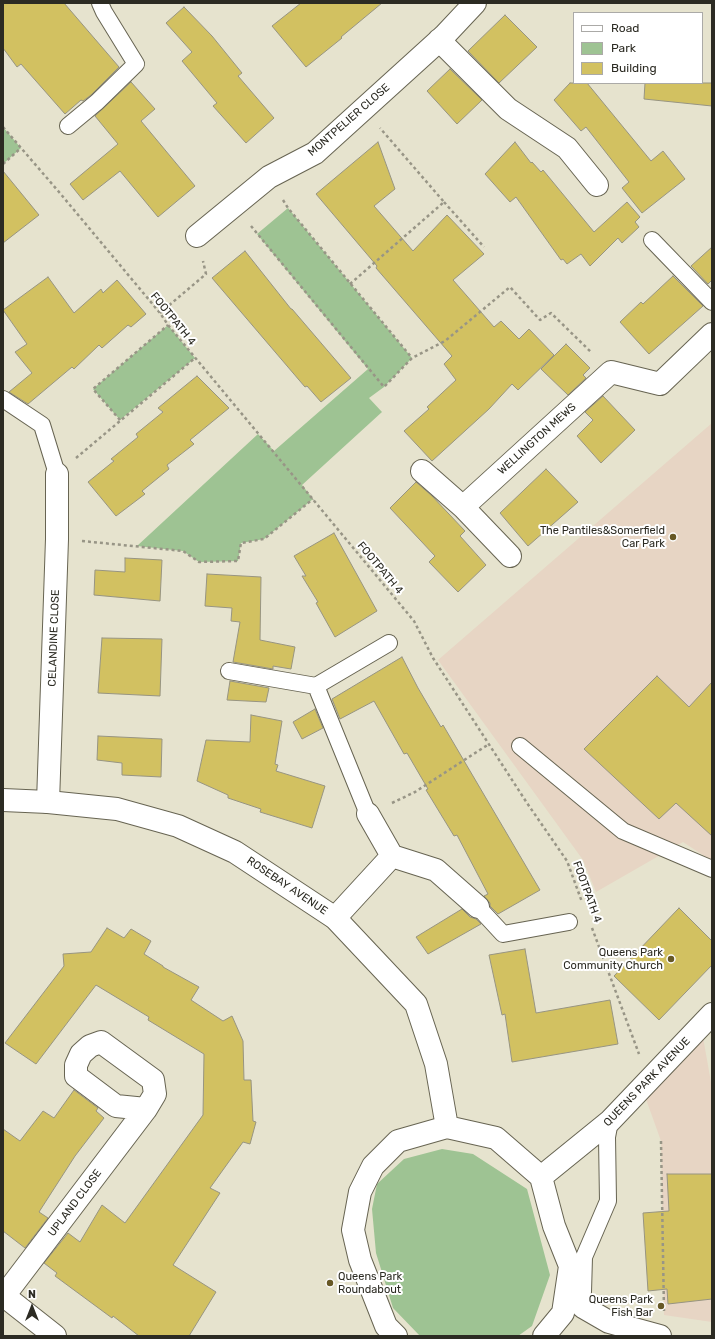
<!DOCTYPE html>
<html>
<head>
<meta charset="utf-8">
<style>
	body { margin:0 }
	#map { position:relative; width:715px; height:1339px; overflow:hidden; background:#e6e3ce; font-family:Rubik,sans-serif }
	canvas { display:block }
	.frame { position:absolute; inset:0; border:4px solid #2c2b23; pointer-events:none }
	.legend { position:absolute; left:573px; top:12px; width:130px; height:72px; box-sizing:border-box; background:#fff; border:1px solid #abaaa7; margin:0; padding:5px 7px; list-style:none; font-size:12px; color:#2c2b23 }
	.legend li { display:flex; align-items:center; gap:8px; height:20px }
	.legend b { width:20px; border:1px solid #abaaa7 }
	.north { position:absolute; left:12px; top:1287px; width:40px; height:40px; -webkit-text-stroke:3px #fff; paint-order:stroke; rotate:0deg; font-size:11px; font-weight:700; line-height:16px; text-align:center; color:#2c2b23 }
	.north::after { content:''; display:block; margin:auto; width:14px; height:18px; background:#2c2b23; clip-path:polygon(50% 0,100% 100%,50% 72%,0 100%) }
</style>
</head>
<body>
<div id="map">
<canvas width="715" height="1339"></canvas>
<div class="frame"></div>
<ul class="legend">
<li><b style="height:5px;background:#fff"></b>Road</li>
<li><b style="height:11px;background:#9ec393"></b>Park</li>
<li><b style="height:11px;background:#d2c161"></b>Building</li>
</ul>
<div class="north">N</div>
</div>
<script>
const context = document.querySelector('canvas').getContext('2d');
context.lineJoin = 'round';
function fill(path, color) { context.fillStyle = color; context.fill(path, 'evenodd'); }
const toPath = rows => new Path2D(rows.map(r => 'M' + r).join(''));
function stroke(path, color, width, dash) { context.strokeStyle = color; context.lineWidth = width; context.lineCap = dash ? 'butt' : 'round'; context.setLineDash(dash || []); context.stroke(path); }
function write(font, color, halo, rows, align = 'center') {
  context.font = font + ' Rubik,sans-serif'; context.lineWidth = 4; context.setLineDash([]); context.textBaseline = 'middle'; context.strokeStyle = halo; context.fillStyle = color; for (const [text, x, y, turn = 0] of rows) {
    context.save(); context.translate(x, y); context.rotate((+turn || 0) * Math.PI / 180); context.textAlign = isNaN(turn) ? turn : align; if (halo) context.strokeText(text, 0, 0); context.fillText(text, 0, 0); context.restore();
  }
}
const commercial = toPath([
	[712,423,712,861,683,842,596,892,583,860,438,660],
	[701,1026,712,1088,712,1322,664,1315,661,1141,642,1088]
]);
const green = toPath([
	[3,127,21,148,3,164],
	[288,208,412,358,384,387,369,398,382,412,302,485,313,499,264,539,241,543,238,561,199,562,183,551,137,546,258,434,274,451,368,369,257,234],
	[168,325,195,358,120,420,93,389],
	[442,1149,473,1154,527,1189,550,1275,532,1326,518,1336,420,1336,393,1308,376,1253,372,1209,377,1184,404,1159]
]);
const building = toPath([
	[3,3,64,3,119,67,91,95,83,101,81,100,65,114,21,64,17,67,3,48,3,3],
	[301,3,382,3,341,37,342,38,306,67,272,26,301,3],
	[184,7,212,36,242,73,238,76,274,118,246,143,213,106,217,103,182,61,192,52,166,23,184,7],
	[505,15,537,47,499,83,468,51,505,15],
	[450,69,482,100,457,124,427,91,450,69],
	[131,82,155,109,141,121,195,186,158,217,120,171,83,200,70,184,118,144,95,116,131,82],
	[570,83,587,83,651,161,663,151,685,179,642,213,622,188,629,182,586,127,581,131,554,100,570,83],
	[645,83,712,83,712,106,644,99,645,83],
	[378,142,395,189,374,206,413,251,447,215,484,254,453,280,494,327,501,321,519,339,529,329,554,355,518,390,512,384,489,409,432,461,404,431,429,409,427,407,456,380,444,364,452,356,376,268,377,266,316,194,378,142],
	[515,142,531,163,532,162,541,172,543,170,594,232,627,202,640,217,635,222,639,227,622,243,618,238,590,266,581,254,567,264,563,259,561,260,516,197,510,202,485,174,515,142],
	[3,171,39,215,3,243,3,171],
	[712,247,712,280,708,284,691,266,712,247],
	[245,251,291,309,292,309,351,378,321,402,307,386,305,387,212,278,245,251],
	[673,276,703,306,649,354,620,322,641,302,643,304,673,276],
	[48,277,74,313,101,289,103,293,117,280,146,314,131,327,128,325,102,348,99,345,74,369,72,367,28,404,9,392,32,373,15,352,27,344,3,310,48,277],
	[566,344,590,368,583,375,586,378,568,395,541,369,566,344],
	[197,376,229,408,190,440,194,444,167,465,169,469,142,491,145,494,116,516,88,482,114,461,111,459,138,437,136,434,163,412,158,408,197,376],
	[603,396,635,430,601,463,577,436,593,420,585,412,603,396],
	[546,469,578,502,528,546,500,513,546,469],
	[416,482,432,496,465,531,460,536,486,565,458,592,429,562,435,556,390,508,416,482],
	[334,533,377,611,335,637,316,603,318,602,302,576,306,576,294,556,334,533],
	[125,558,162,560,160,601,94,595,95,570,125,572,125,558],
	[207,574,261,577,260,640,295,647,291,669,273,666,273,669,233,662,240,622,231,621,232,608,205,606,207,574],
	[102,638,162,639,160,696,98,693,102,638],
	[402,657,418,688,441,727,443,725,540,890,498,914,490,906,490,903,484,896,488,894,457,835,454,836,426,790,428,789,407,753,404,754,374,701,340,719,332,699,402,657],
	[657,676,689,707,712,682,712,836,676,803,659,819,584,749,657,676],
	[230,681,269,688,266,702,227,700,230,681],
	[315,709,323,728,302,739,293,722,315,709],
	[251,715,282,721,275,764,278,765,276,771,325,786,312,828,260,812,261,809,228,798,228,795,197,781,206,740,250,742,251,715],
	[98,736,162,739,161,777,122,775,122,763,97,760,98,736],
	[679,908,712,941,712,965,659,1020,614,976,679,908],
	[462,909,470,917,476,919,481,924,428,954,416,937,462,909],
	[107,928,124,938,131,929,151,941,144,954,163,966,163,967,199,987,191,1000,223,1021,232,1016,243,1041,244,1080,251,1080,253,1121,256,1122,250,1144,243,1142,210,1188,220,1193,173,1265,216,1292,189,1336,139,1336,113,1316,112,1318,55,1276,57,1273,44,1263,68,1233,80,1242,102,1205,125,1223,203,1115,204,1054,148,1020,149,1017,96,985,36,1064,5,1043,64,966,63,954,91,952,107,928],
	[525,949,536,1013,610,1000,618,1044,512,1062,505,1014,502,1015,489,955,525,949],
	[74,1090,98,1108,96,1111,104,1118,75,1156,39,1212,48,1218,25,1248,3,1231,3,1129,20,1141,43,1111,54,1118,74,1090],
	[667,1174,712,1174,712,1299,668,1304,667,1289,648,1291,643,1213,669,1211,667,1174]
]);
const path = toPath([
	[3,127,59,192,160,313,168,325,414,621,433,658,527,803,567,861,582,902],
	[3,164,21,148],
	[283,200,288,208,412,358],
	[444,202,484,247],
	[251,226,384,387,412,358,445,341,510,287,540,320,551,313,592,353],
	[350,284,444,202,380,128],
	[160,313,206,274,203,261],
	[120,420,93,389,168,325],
	[76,458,195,358],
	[82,541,183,551,199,562,238,561,241,543,264,539,313,499],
	[392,803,415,792,489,744],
	[592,928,639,1054],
	[661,1141,664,1311]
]);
const service = toPath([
	[68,126,97,102,136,64,104,12,100,3],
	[652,240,712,302],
	[3,399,42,425,57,474],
	[229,671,316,686,368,814],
	[316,686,389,643],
	[520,746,623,831,712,869],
	[478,907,503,934,569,922],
	[583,1292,584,1257,608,1201,607,1137,610,1121]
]);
const minor = toPath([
	[439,40,508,109,567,148,597,185],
	[197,236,269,177,315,153,444,36,475,3],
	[422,471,463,507,510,556],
	[463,507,611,372,660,384,712,334],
	[48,802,57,539,57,474],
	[368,814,392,856,436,870,478,907],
	[335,918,392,856],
	[570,1266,583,1307,609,1322,660,1336],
	[3,1295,55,1336],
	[4,1296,146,1109,155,1094,153,1080,101,1042,90,1046,81,1054,76,1065,76,1076,116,1106,146,1109]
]);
const tertiary = toPath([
	[3,800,48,802,117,809,178,826,235,852,335,918,416,1004,436,1064,447,1127],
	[541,1177,610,1121,712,1014],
	[396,1336,386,1326,360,1260,353,1230,360,1192,373,1166,398,1141,447,1127,496,1138,541,1177,554,1226,570,1266,563,1313,544,1336]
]);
const markers = [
	[673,537,4,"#675825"],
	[671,959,4,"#675825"],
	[330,1283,4,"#675825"],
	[661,1306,4,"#675825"]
];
const streetNames = [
	["MONTPELIER CLOSE",349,120,-41],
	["FOOTPATH 4",173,319,51],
	["WELLINGTON MEWS",537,439,-42],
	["FOOTPATH 4",380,568,50],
	["CELANDINE CLOSE",54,638,-88],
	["ROSEBAY AVENUE",287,886,34],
	["FOOTPATH 4",587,892,70],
	["QUEENS PARK AVENUE",647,1082,-46],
	["UPLAND CLOSE",75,1203,-53]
];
const poiNames = [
	["The Pantiles&Somerfield",665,531],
	["Car Park",665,544],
	["Queens Park",663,953],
	["Community Church",663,966],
	["Queens Park",338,1277,"left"],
	["Roundabout",338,1290,"left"],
	["Queens Park",653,1300],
	["Fish Bar",653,1313]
];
fill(commercial, '#e7d5c4');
fill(green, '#9ec393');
fill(building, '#d2c161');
stroke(building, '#979481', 1);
stroke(service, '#676452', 18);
stroke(minor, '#676452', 24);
stroke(tertiary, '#676452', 24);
stroke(path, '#989586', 2.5, [3, 3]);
stroke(service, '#fff', 16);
stroke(minor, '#fff', 22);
stroke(tertiary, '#fff', 22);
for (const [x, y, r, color] of markers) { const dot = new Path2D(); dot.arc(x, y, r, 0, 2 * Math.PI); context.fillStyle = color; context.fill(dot); stroke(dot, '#fff', 1.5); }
write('11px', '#2c2b23', '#fff', streetNames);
write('11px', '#2c2b23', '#fff', poiNames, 'right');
</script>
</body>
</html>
